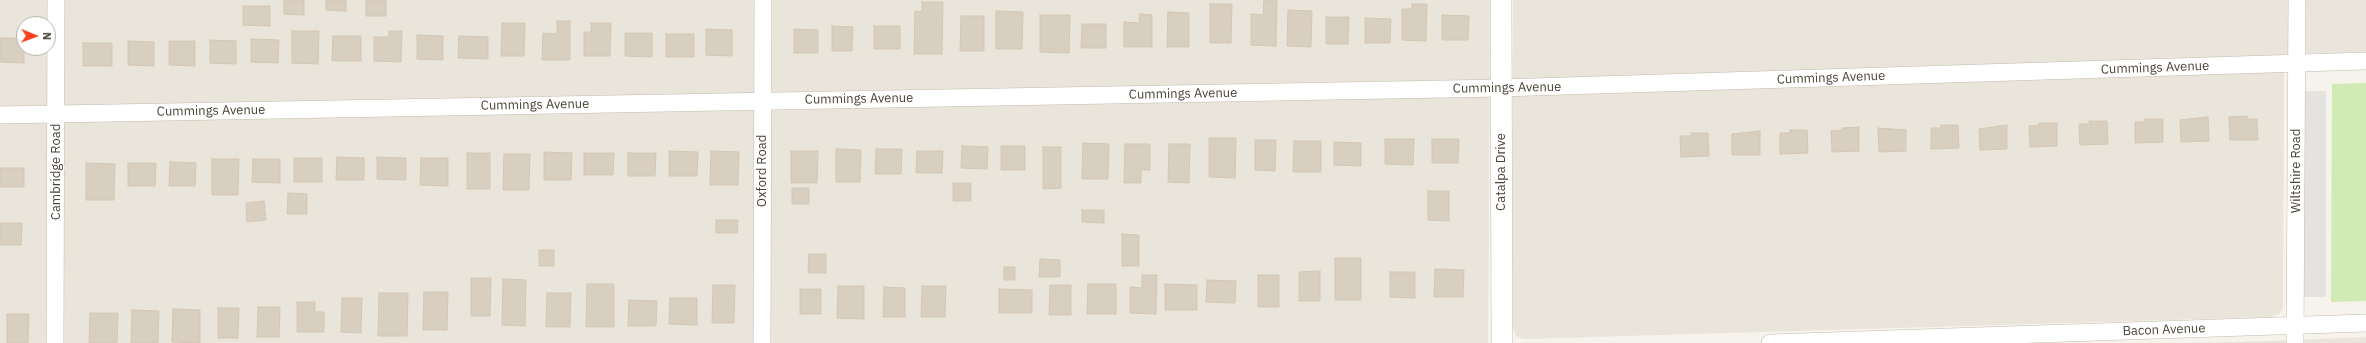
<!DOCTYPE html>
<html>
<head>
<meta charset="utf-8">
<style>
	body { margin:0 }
	#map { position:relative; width:2366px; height:343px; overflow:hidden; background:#f6f3ec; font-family:"IBM Plex Sans",sans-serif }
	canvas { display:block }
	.north { position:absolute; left:16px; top:16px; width:40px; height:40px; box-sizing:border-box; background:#fff; border:1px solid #b7b4b0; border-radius:50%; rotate:91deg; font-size:11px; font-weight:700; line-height:16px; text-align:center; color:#4b4439 }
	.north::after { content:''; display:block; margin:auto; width:14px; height:18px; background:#fc3f1d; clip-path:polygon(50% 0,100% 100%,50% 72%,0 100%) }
</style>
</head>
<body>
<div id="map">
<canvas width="2366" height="343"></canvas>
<div class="north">N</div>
</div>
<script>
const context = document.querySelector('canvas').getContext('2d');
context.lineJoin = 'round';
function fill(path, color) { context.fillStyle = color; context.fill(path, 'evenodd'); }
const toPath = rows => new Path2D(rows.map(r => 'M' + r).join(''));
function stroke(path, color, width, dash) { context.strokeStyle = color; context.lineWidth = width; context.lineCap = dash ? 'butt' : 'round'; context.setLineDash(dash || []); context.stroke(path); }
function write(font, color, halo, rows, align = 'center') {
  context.font = font + ' "IBM Plex Sans",sans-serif'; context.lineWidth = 3; context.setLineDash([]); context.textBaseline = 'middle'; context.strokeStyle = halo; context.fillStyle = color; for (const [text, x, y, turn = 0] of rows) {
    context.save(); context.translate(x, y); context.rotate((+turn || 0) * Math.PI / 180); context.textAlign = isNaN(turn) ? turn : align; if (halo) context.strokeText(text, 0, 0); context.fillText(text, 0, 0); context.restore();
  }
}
const residential = toPath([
	[0,0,1490,0,1488,343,0,343],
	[24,24,48,24,48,48,24,48],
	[1513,0,2366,0,2366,52,2284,54,2283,309,2279,314,2271,317,1524,339,1516,336,1512,325],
	[2366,337,2366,343,2188,343,2270,341]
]);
const green = toPath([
	[2366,83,2366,301,2331,302,2332,84]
]);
const parking = toPath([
	[2296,91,2326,91,2326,297,2295,297]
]);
const building = toPath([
	[284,0,304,0,304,15,284,14,284,0],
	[326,0,346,0,346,11,326,10,326,0],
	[366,0,386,0,386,16,366,16,366,0],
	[1264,0,1277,0,1276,46,1251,45,1251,14,1263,15,1264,0],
	[922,2,943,2,942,54,914,54,915,11,922,12,922,2],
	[1210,4,1232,4,1231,43,1210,43,1210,4],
	[1412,4,1427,4,1426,41,1402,40,1402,9,1412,9,1412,4],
	[243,6,270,6,270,26,243,25,243,6],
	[1288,10,1312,11,1311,47,1287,46,1288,10],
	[996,11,1023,12,1022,49,996,49,996,11],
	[1168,12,1189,13,1189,47,1167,47,1168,12],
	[1140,14,1152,15,1152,47,1124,47,1124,22,1139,23,1140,14],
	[1040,15,1070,15,1069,53,1040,52,1040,15],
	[1442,15,1469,16,1468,40,1442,40,1442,15],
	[961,16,984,16,984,51,960,51,961,16],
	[1326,17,1349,17,1348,44,1326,44,1326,17],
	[1365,18,1391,19,1390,43,1365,43,1365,18],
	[557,21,570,21,570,60,542,60,543,33,557,34,557,21],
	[502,23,525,23,524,56,501,56,502,23],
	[591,23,611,23,610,56,584,56,584,32,591,32,591,23],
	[1082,24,1106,24,1106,48,1081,48,1082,24],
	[832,26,853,27,852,51,832,51,832,26],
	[874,26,900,26,900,49,874,49,874,26],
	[706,29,732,30,732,56,706,55,706,29],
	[794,29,818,30,818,53,794,53,794,29],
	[292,31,319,31,318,64,292,63,292,31],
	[389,31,402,31,401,62,374,61,374,37,389,37,389,31],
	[625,33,652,33,652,57,625,56,625,33],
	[666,34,694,34,694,57,666,57,666,34],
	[417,35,443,36,443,60,417,59,417,35],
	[333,36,361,36,361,61,332,61,333,36],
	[459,36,488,37,488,59,458,58,459,36],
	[0,38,24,38,24,63,0,62,0,38],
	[251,39,279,40,278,63,251,62,251,39],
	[210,40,236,41,236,64,210,63,210,40],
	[128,41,154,42,154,66,128,65,128,41],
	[169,41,195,41,195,66,169,65,169,41],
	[83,43,112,43,112,66,83,66,83,43],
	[2247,116,2247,119,2257,119,2258,140,2230,140,2229,117,2247,116],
	[2208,117,2209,141,2181,142,2180,120,2208,117],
	[2145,119,2163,119,2163,142,2135,143,2135,122,2145,122,2145,119],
	[2089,121,2107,121,2108,144,2080,145,2079,124,2090,124,2089,121],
	[2039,123,2057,123,2057,146,2030,147,2029,126,2040,125,2039,123],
	[1941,125,1958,125,1959,148,1931,149,1931,128,1941,128,1941,125],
	[2007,125,2007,149,1980,150,1979,129,2007,125],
	[1859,127,1859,151,1832,152,1831,131,1842,130,1842,128,1859,127],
	[1878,128,1906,130,1906,151,1879,152,1878,128],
	[1790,130,1807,130,1808,153,1780,154,1780,133,1790,133,1790,130],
	[1760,131,1760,155,1732,155,1732,134,1760,131],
	[1691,133,1708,133,1709,156,1681,157,1680,136,1691,136,1691,133],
	[1209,138,1236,138,1235,178,1209,177,1209,138],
	[1385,139,1414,139,1413,165,1385,164,1385,139],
	[1432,139,1459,139,1458,163,1432,163,1432,139],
	[1255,140,1276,140,1275,171,1255,170,1255,140],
	[1294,141,1321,141,1321,172,1293,172,1294,141],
	[1334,142,1361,143,1361,166,1334,165,1334,142],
	[1083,143,1109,144,1108,179,1082,179,1083,143],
	[1125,144,1150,144,1150,170,1141,170,1141,183,1124,183,1125,144],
	[1169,144,1190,144,1189,183,1168,182,1169,144],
	[962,146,988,147,987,169,961,168,962,146],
	[1001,146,1025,146,1025,170,1001,170,1001,146],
	[1043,147,1061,147,1061,188,1043,189,1043,147],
	[836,149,861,150,860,182,836,182,836,149],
	[876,149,902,149,901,174,875,174,876,149],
	[669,151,698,152,697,176,669,176,669,151],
	[711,151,739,152,738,185,710,185,711,151],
	[791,151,818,151,817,183,791,183,791,151],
	[917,151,943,151,942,173,916,173,917,151],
	[544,152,572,153,571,180,544,180,544,152],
	[467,153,490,153,490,189,467,189,467,153],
	[584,153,614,153,613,175,584,175,584,153],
	[628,153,656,153,655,176,628,176,628,153],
	[504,154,530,154,529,190,503,190,504,154],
	[337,157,364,158,364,180,336,180,337,157],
	[377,157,406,158,406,180,377,179,377,157],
	[294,158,322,158,322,182,294,182,294,158],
	[421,158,448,158,448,186,420,185,421,158],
	[212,159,239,159,238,195,212,195,212,159],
	[253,159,280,159,280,183,252,182,253,159],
	[170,162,196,163,195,186,169,186,170,162],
	[86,163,115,164,114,200,86,200,86,163],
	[128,163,156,163,155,186,128,186,128,163],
	[0,168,24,168,24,187,0,187,0,168],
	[953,183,971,183,971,201,953,201,953,183],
	[792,188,809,188,809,204,792,204,792,188],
	[1428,191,1449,191,1449,221,1428,220,1428,191],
	[288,193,307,194,307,214,287,214,288,193],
	[264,201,266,220,247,222,246,203,264,201],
	[1082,210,1104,210,1104,223,1082,222,1082,210],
	[716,220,738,220,737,233,716,233,716,220],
	[0,223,22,223,21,245,0,245,0,223],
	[1122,234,1139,235,1139,266,1122,266,1122,234],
	[539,250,554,250,554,266,539,266,539,250],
	[809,254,826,254,826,273,808,273,809,254],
	[1335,258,1361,258,1361,300,1335,300,1335,258],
	[1040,259,1060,260,1060,277,1039,277,1040,259],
	[1004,267,1015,267,1015,280,1004,280,1004,267],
	[1435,269,1464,270,1463,297,1434,297,1435,269],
	[1320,271,1320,301,1299,301,1299,272,1320,271],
	[1390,272,1415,272,1415,298,1390,297,1390,272],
	[1142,275,1157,275,1156,314,1130,313,1130,287,1142,288,1142,275],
	[1258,275,1279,275,1279,307,1258,307,1258,275],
	[471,278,491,278,490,316,471,316,471,278],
	[503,279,526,280,525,326,502,325,503,279],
	[1207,280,1236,281,1235,303,1206,302,1207,280],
	[587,284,614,284,614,327,586,327,587,284],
	[1088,284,1116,284,1116,314,1087,314,1088,284],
	[1165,284,1197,285,1197,310,1165,310,1165,284],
	[713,285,735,285,734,323,712,323,713,285],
	[1050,285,1071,285,1071,315,1049,315,1050,285],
	[838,286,864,286,864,319,837,318,838,286],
	[922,286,946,286,945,317,921,317,922,286],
	[884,287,905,288,905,317,883,317,884,287],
	[800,289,821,289,821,314,800,314,800,289],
	[999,289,1032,290,1032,313,999,313,999,289],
	[424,292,448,292,447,330,423,330,424,292],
	[379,293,408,293,407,336,378,336,379,293],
	[547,293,571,293,570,327,546,327,547,293],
	[342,298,362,298,361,333,341,332,342,298],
	[670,298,697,298,697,325,669,324,670,298],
	[629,300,657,301,656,326,628,326,629,300],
	[297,302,315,302,315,312,324,312,324,332,297,332,297,302],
	[258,307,280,307,279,337,257,337,258,307],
	[218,308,239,308,238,338,218,338,218,308],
	[173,309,200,310,200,343,172,342,173,309],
	[132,310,159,311,158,343,131,343,132,310],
	[90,313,118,313,117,343,89,343,90,313],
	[7,314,29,314,28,343,7,343,7,314]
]);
const minor = toPath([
	[0,115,1501,88,2366,61],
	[55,343,56,0],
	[762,343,763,0],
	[1770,343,2366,323],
	[2295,343,2297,0]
]);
const tertiary = toPath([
	[1501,0,1502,343]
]);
const streetNames = [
	["Cummings Avenue",2155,68,-2],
	["Cummings Avenue",1831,78,-2],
	["Cummings Avenue",1507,88,-1],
	["Cummings Avenue",1183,94,-1],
	["Cummings Avenue",859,99,-1],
	["Cummings Avenue",535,105,-1],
	["Cummings Avenue",211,111,-1],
	["Oxford Road",762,171,-90],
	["Wiltshire Road",2296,171,-90],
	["Cambridge Road",56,172,-90],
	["Catalpa Drive",1501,172,-90],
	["Bacon Avenue",2164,330,-2]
];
fill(residential, '#eae5da');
fill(green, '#d2eab5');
fill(parking, '#e5e3e0');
fill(building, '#d8cfc1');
stroke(building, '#d3c7b4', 1);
stroke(minor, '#c2bbae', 18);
stroke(tertiary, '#c2bbae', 22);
stroke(minor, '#fff', 17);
stroke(tertiary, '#fff', 21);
write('13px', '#4b4439', '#fff', streetNames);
</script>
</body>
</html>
